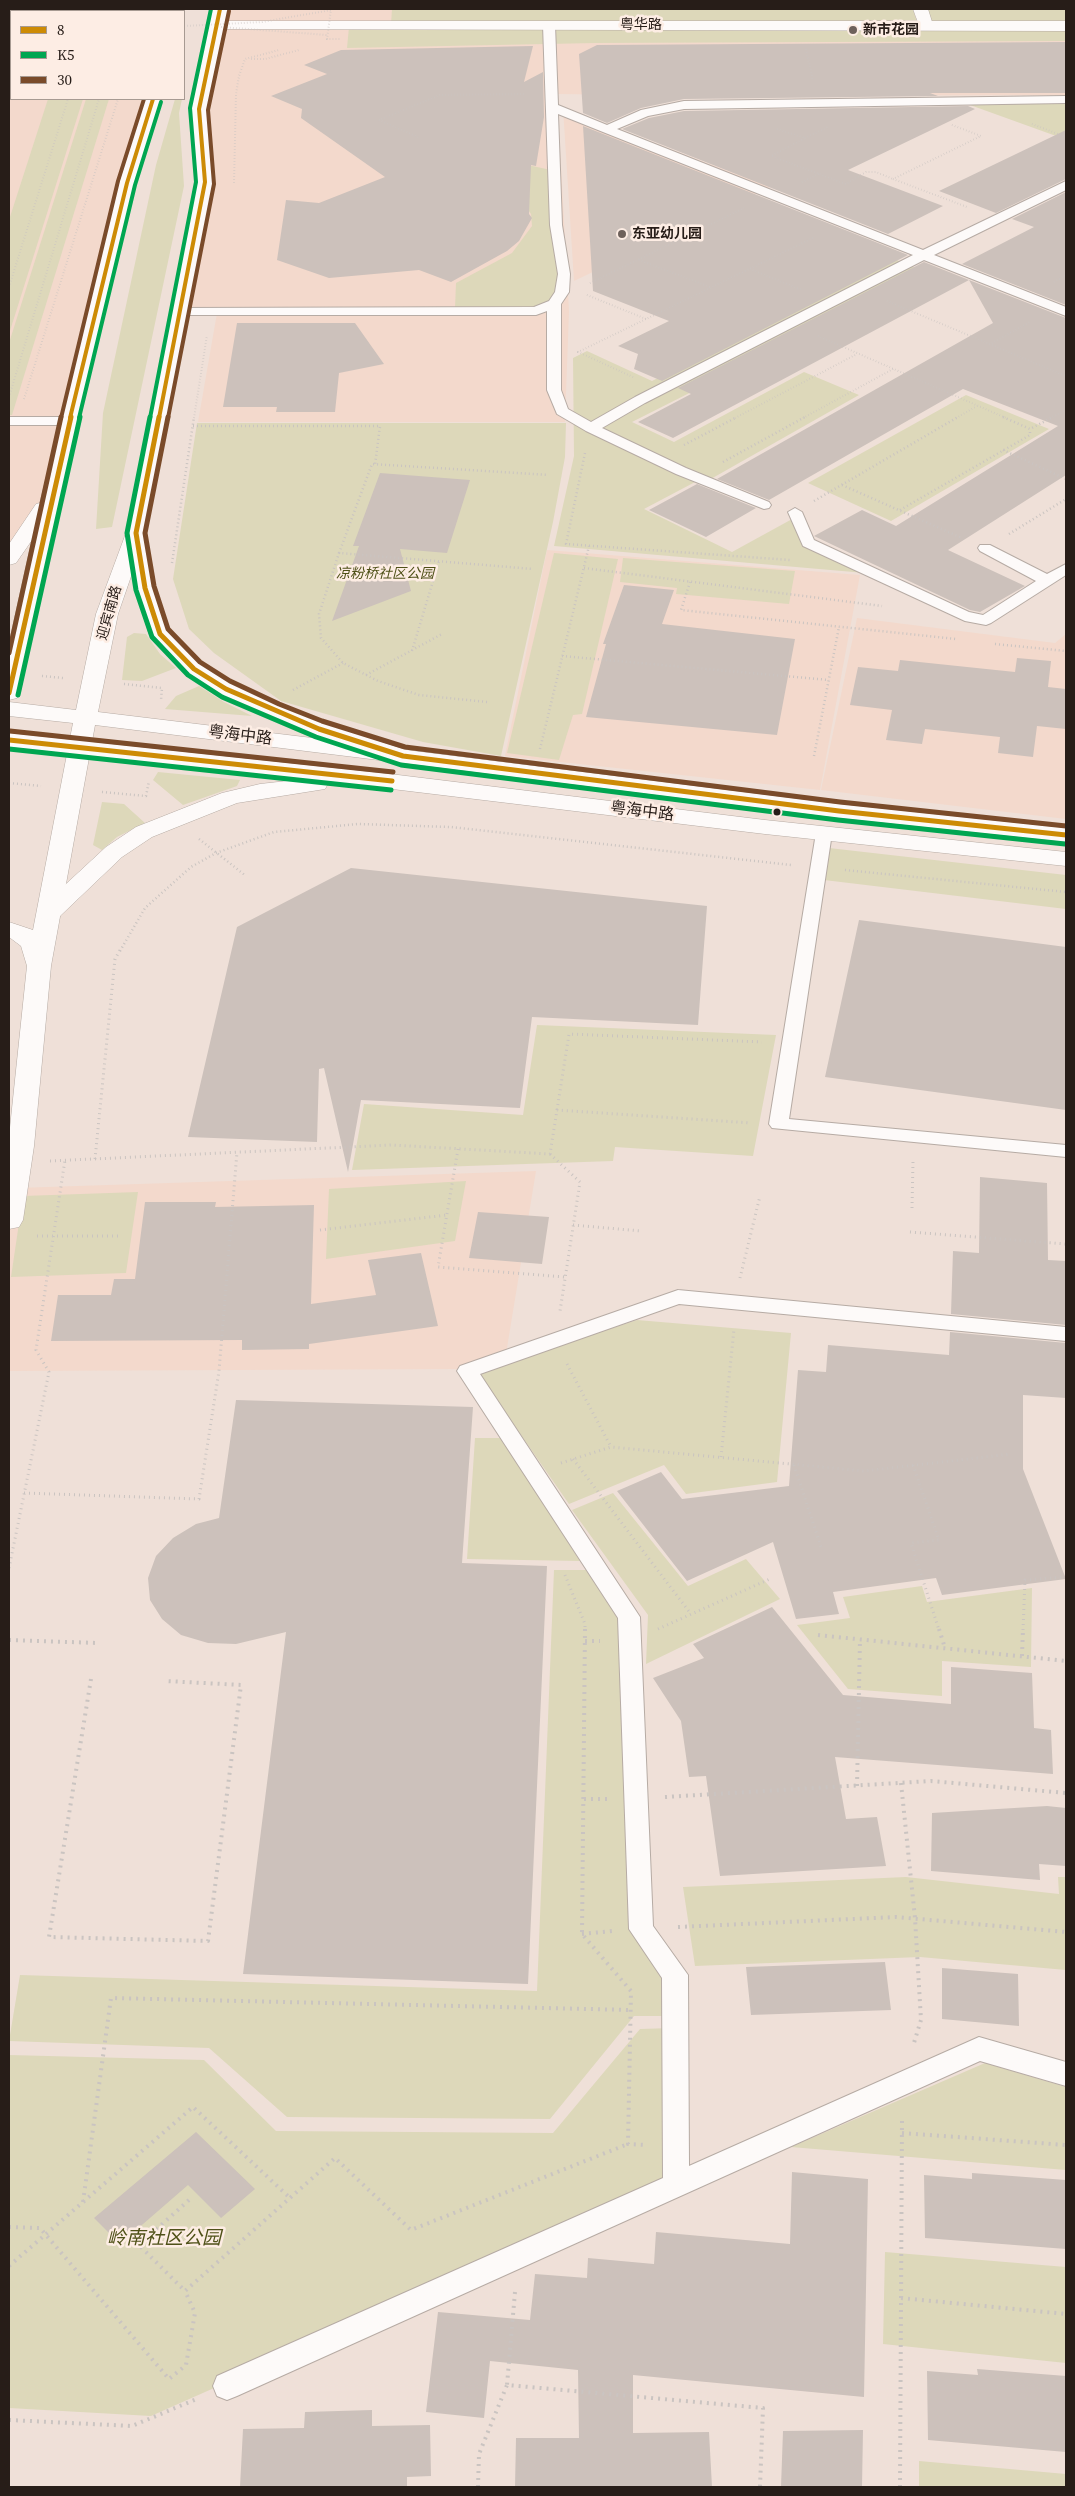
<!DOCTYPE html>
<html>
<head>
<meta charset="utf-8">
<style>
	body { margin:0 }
	#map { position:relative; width:1075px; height:2496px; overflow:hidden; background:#efe0d8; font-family:"Source Serif 4",serif }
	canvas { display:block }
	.frame { position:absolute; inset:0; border:10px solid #271d18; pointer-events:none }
	.legend { position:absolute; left:10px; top:10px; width:175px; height:90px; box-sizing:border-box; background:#fdede4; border:1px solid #a79a92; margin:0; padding:6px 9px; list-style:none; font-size:15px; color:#271d18 }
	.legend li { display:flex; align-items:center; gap:10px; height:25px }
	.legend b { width:25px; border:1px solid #a79a92 }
</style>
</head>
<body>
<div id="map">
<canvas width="1075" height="2496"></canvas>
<div class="frame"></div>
<ul class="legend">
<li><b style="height:6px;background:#cd8b05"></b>8</li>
<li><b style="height:6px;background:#00a651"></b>K5</li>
<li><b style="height:6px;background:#7a4b2a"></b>30</li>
</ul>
</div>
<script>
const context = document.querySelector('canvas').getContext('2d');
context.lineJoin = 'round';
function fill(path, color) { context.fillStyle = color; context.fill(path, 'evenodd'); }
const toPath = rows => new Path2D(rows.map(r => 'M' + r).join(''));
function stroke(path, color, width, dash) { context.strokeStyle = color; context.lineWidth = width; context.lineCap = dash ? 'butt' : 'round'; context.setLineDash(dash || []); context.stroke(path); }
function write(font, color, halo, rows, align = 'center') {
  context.font = font + ' "Source Serif 4","Noto Sans SC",serif'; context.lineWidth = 5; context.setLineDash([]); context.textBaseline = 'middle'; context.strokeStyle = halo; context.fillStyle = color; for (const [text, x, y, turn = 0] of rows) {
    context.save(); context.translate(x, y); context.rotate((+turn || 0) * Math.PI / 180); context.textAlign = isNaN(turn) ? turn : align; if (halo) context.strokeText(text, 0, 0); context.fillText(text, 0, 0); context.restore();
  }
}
const built = toPath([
	[220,9,565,9,553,25,1066,27,1066,95,711,96,557,94,569,311,565,422,198,422,217,313,180,312,206,182,200,109],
	[9,26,11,26,11,99,150,99,52,494,9,558],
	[563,108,770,187,574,281],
	[547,550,860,575,820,790,505,756],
	[857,618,1055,643,1066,634,1066,819,821,790],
	[536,1171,506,1354,465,1369,9,1371,9,1233,16,1188]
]);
const green = toPath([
	[392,9,913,9,917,22,391,24],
	[926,9,1066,9,1066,24,930,24],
	[349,27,1066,29,1066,41,596,43,347,48],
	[48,99,83,99,9,334,9,220],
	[86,99,109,99,12,415,9,415,9,343],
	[175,99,182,99,179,113,184,186,112,527,96,529,103,413,156,165],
	[959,101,1066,101,1066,131,1056,136],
	[523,164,551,170,559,273,556,290,549,304,535,308,455,308,456,283,512,253,532,226,531,214,516,192],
	[890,257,927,273,632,422,674,442,804,372,859,395,702,484,697,481,644,509,732,552,794,518,804,545,865,573,554,546,574,456,573,358,587,351,652,381,808,303],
	[966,395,1049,429,891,521,808,483],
	[197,423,566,423,565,457,553,522,501,756,423,742,281,701,214,653,189,629,173,579],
	[554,553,618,559,582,714,573,715,559,760,507,753],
	[623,558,795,571,789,604,676,594,677,588,620,582],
	[134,633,146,634,160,654,176,668,142,681,122,680,127,637],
	[199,686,224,702,252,716,165,709,176,696],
	[158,772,240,780,237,786,183,805,153,780],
	[102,802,124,804,145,823,117,837,102,850,93,845],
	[829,848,1066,875,1066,909,824,880],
	[537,1025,776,1035,753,1156,615,1147,613,1161,352,1170,364,1104,523,1115],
	[466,1181,455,1241,326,1259,329,1189],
	[138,1192,126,1273,11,1277,23,1196],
	[637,1320,791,1333,777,1482,686,1494,664,1465,569,1504,477,1372],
	[475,1438,502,1438,580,1561,467,1559],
	[613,1493,688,1586,746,1559,780,1599,646,1664,648,1615,572,1510],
	[554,1570,586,1570,620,1622,632,1927,666,1980,666,2016,634,2016,550,2119,287,2117,209,2048,9,2041,20,1975,537,1991],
	[922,1586,927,1602,1032,1588,1031,1667,942,1661,942,1696,848,1689,797,1625,850,1618,843,1597],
	[906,1877,1059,1894,1058,1877,1066,1877,1066,1970,920,1957,695,1966,683,1887],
	[672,2028,674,2184,151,2416,9,2408,9,2055,204,2060,276,2131,553,2133,640,2029],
	[985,2063,1066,2087,1066,2170,791,2147],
	[885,2252,1066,2267,1066,2363,883,2344],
	[919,2461,1066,2474,1066,2487,919,2487]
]);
const building = toPath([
	[1066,42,1066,93,930,93,938,96,684,99,641,108,607,123,583,113,579,54,597,45],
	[533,46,524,82,543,72,544,117,536,166,531,165,529,214,532,218,519,241,507,251,451,282,419,270,329,278,277,260,286,200,319,203,385,177,301,118,302,109,271,96,327,74,304,65,341,50],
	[968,106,975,109,848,170,943,206,888,234,622,129,649,118,684,111],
	[583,126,873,241,908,255,662,381,634,369,638,354,618,346,669,321,593,291],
	[1066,130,1066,179,996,213,939,191],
	[1066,192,1066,305,962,264,1034,227,1012,219],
	[924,262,969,280,673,438,638,422,691,394,678,388],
	[969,280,1066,318,1066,475,948,550,1025,586,980,612,970,610,814,536,862,510,896,526,1058,426,963,389,769,500,717,479,993,323],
	[237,323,355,323,384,364,339,373,335,412,276,412,277,407,223,407],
	[380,473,470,480,447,553,400,549,411,591,332,621,359,546,353,546],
	[697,484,756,508,706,537,649,510],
	[624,585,674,590,662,624,795,639,777,735,586,717,606,644,603,644],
	[1017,658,1051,661,1048,687,1066,689,1066,729,1037,726,1033,757,998,753,1000,737,925,729,922,744,886,740,892,710,850,705,858,667,898,671,900,660,1015,672],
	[351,868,707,906,698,1025,532,1017,520,1108,361,1100,348,1172,324,1068,319,1069,317,1142,188,1137,237,927],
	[859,920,1066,947,1066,1110,825,1077],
	[980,1177,1047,1183,1048,1260,1066,1261,1066,1325,951,1314,953,1251,979,1253],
	[145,1202,216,1202,215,1207,314,1205,311,1304,376,1295,368,1260,421,1253,438,1326,309,1344,309,1349,242,1350,242,1340,51,1341,58,1295,111,1295,114,1279,135,1279],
	[478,1212,549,1217,542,1264,469,1258],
	[950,1332,1066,1343,1066,1398,1023,1395,1023,1469,1066,1579,942,1595,936,1578,833,1592,839,1614,796,1619,773,1542,687,1581,617,1491,661,1472,682,1499,789,1486,798,1370,826,1372,828,1345,949,1355],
	[236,1400,473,1407,462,1563,547,1566,528,1984,243,1974,286,1632,236,1644,208,1643,181,1635,162,1619,150,1600,148,1578,156,1556,173,1538,196,1524,219,1518],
	[772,1607,843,1695,951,1704,951,1667,1032,1673,1034,1728,1051,1730,1053,1774,835,1757,846,1819,877,1817,886,1866,720,1876,706,1776,689,1777,681,1721,653,1678,704,1658,693,1644],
	[1047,1806,1066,1808,1066,1866,1039,1864,1040,1880,931,1871,932,1813],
	[885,1962,891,2010,751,2015,746,1967],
	[942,1968,1018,1974,1019,2026,942,2019],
	[196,2132,255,2189,221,2218,188,2185,120,2244,94,2218],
	[792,2172,868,2179,864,2397,633,2375,633,2433,709,2432,712,2487,515,2487,516,2438,579,2438,578,2370,490,2361,484,2418,426,2412,438,2312,530,2320,535,2274,587,2278,588,2258,654,2264,656,2232,790,2244],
	[972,2173,1066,2180,1066,2249,925,2238,924,2175,972,2179],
	[977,2369,1066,2376,1066,2452,928,2440,927,2371,978,2375],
	[372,2410,372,2426,430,2425,431,2476,407,2477,407,2487,240,2487,243,2429,304,2428,305,2412],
	[863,2430,862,2487,781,2487,783,2431]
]);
const pathFar3 = toPath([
	[34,11,35,9,81,11],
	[117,11,119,9],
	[133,11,139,9],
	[806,49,813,81],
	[251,59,265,59,299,50],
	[1032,124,1066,137],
	[952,125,981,136,893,179,967,207],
	[777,129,805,138,771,156,846,184,866,172,876,172,893,179],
	[418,137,379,120,440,95,526,94],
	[805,138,828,127],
	[802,182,819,174],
	[234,183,236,94,239,76,245,59,279,50],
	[639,260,710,287],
	[750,269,802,290],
	[1054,282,1066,275],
	[590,283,744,208],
	[9,287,68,99],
	[587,295,646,319],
	[887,301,1066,376],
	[818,336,1006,418],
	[992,343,1030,322],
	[633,377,578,352,815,237],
	[9,397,99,99],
	[24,399,118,99],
	[194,418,207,335],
	[735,418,857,354],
	[803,418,893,369],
	[956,418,977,406],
	[1050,418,1066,410]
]);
const pathFar2 = toPath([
	[1003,417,1030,429,1053,417],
	[193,426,380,426,375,465],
	[684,445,737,417],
	[1003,450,1066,479],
	[585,453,566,544,790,560],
	[723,462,805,417],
	[842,485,962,538],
	[814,501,958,417],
	[900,510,1030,435,1030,429],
	[1009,534,1066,499],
	[339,553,372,464,548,475],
	[172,563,194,417],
	[584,568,882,606],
	[690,582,681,610,956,639],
	[995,644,1066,651],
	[412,651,439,561],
	[562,656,829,680],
	[366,675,442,634],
	[42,676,63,678],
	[124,684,162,688,161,700],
	[293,690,343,663],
	[487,702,419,695,378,681,343,663,321,638,319,614,339,553,533,569],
	[540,749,589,546],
	[814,756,839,627],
	[9,783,41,786],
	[102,792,146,796,149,781],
	[199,839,246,876],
	[845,870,1066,892],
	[120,951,145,908,191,867,216,853,274,832,358,824,451,827,791,865]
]);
const pathFar1 = toPath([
	[557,1110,569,1034,762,1042],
	[458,1149,438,1267,565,1277],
	[550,1154,580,1182,560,1311],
	[95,1159,115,959,120,950],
	[50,1161,392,1145,550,1154,557,1110,751,1123],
	[912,1208,913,1161],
	[573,1225,641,1231],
	[320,1230,447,1215],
	[910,1232,1066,1244],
	[37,1236,121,1236],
	[740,1278,760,1196],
	[567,1364,611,1447],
	[721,1457,734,1329],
	[573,1459,691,1614],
	[561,1463,611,1447,864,1471,1011,1454],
	[794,1465,821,1547],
	[913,1465,939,1540,911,1543,939,1630],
	[24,1493,199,1499,219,1371,237,1152],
	[9,1568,49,1372,36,1350,65,1160],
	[565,1575,585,1624,585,1630],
	[658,1629,772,1578],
	[1023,1630,1025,1580,1066,1577]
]);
const path = toPath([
	[585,1629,582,1934,631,1991,628,2144,645,2145],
	[939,1629,945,1648],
	[818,1635,1066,1661],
	[9,1640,98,1643],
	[585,1641,600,1641],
	[1022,1656,1023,1629],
	[91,1679,49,1937,208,1941,241,1685,166,1681],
	[901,1783,915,1918,921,2020,913,2046],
	[857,1786,860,1640],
	[665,1797,931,1781,1066,1793],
	[584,1799,607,1799],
	[678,1927,896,1917,1066,1932],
	[582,1934,612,1931],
	[902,2133,1066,2145],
	[189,2200,139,2245,185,2291,335,2158,411,2230,628,2144],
	[83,2202,111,1998,631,2010],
	[9,2227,40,2228,169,2379,186,2365,195,2313,185,2291],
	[9,2266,193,2107,290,2198],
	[515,2292,507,2385,763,2408,760,2487],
	[901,2298,1066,2314],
	[9,2420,132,2426,199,2398],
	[478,2487,479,2454,507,2385],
	[900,2487,902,2118]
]);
const lane = toPath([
	[549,22,555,25,558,105,607,125,641,110,684,101,1066,96,1066,103,684,109,648,116,617,129,923,250,1066,181,1066,190,934,255,1066,307,1066,316,924,260,645,403,602,428,686,468,769,502,771,505,769,508,764,509,676,474,586,431,557,414,547,390,547,311,536,315,175,315,173,312,175,309,180,308,534,307,549,301,555,292,558,274,550,225,543,25,549,22],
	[558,114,603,132,913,255,635,397,591,422,568,409,561,390,561,304,569,292,570,274,562,225,558,114],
	[9,417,70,417,77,421,70,425,9,425,9,417],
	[795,508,802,512,814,540,969,612,983,615,1036,581,980,551,978,548,980,545,990,545,1047,574,1066,564,1066,575,991,623,986,625,965,621,803,546,788,512,795,508],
	[824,828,830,829,832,833,789,1119,1066,1145,1066,1157,772,1128,769,1124,816,833,818,829,824,828],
	[678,1290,1066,1327,1066,1341,679,1304,480,1374,640,1617,653,1926,688,1975,689,2166,979,2037,1066,2062,1066,2086,980,2061,237,2396,227,2400,217,2396,213,2386,217,2376,663,2178,662,1978,629,1929,618,1618,457,1371,460,1366,678,1290]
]);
const street = toPath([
	[913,9,928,9,933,25,930,28,920,28,913,9]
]);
const secondary = toPath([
	[9,21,11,21,11,31,9,31,9,21],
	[216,21,1066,21,1066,31,211,29,208,26,211,23,216,21]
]);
const primary = toPath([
	[136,527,143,529,146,533,118,614,98,712,403,749,411,751,414,756,411,761,403,763,95,725,51,966,34,1146,23,1220,19,1227,9,1229,9,1137,27,966,21,946,9,937,9,922,33,930,73,723,9,716,9,702,76,710,96,614,126,533,129,529,136,527]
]);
const highway = toPath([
	[166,9,181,9,179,11,165,11,166,9],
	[212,9,228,9,207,109,213,182,146,533,155,588,170,632,202,664,234,684,284,707,327,724,406,750,839,804,1066,828,1066,842,839,818,403,763,311,734,268,717,218,694,186,674,149,634,135,588,126,533,197,182,191,109,212,9],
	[145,99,161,99,135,183,62,494,20,693,17,698,9,700,9,644,32,540,16,563,9,565,9,544,36,504,40,503,119,183,145,99],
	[9,733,390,774,765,820,1066,852,1066,866,765,834,326,781,328,784,325,789,237,803,152,837,122,857,58,918,49,920,40,918,37,913,40,908,106,847,136,827,222,793,260,784,305,779,9,747,9,733]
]);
const pathBridge = toPath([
	[331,9,327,39,341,39],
	[184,26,262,22,331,10],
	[221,27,327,35]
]);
const bus1Far1 = toPath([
	[70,418,127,183,153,99],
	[159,418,205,182,199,109,220,9]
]);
const bus1 = toPath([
	[159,417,136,533,145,588,160,634,194,669,226,689,319,729,403,756,839,811,1066,835],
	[9,693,71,417],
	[9,740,392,781]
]);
const bus2Far1 = toPath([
	[79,418,135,185,161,102],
	[150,418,196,182,190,108,211,9]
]);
const bus2 = toPath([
	[150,417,127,533,136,590,152,637,188,675,222,697,316,737,401,765,838,820,1065,844],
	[18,695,80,417],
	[9,749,391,790]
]);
const bus3Far1 = toPath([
	[61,418,118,181,144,99],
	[168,418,214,184,208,110,229,11]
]);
const bus3 = toPath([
	[168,417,145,533,154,586,168,629,200,662,230,681,279,704,322,721,405,747,840,802,1066,826],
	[9,653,61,417],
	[10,731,393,772]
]);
const markers = [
	[853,30,5,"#6d615b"],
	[622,234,5,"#6d615b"],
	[777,812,4.5,"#271d18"]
];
const farStreetnames = [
	["粤华路",641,25],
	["迎宾南路",110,613,-74]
];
const farPoinames = [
	["新市花园",863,30],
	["东亚幼儿园",632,234]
];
const farParknames = [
	["凉粉桥社区公园",385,574]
];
const streetNames = [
	["粤海中路",240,736,7],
	["粤海中路",642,812,7]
];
const nearParknames = [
	["岭南社区公园",164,2239]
];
fill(built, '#f3d9cc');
fill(green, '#ddd8ba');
fill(building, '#ccc1bb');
stroke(lane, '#b6aba4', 2);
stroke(street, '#b6aba4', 1);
stroke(secondary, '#b6aba4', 1);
stroke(primary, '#b6aba4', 1);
stroke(highway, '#b6aba4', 1);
stroke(pathFar3, '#cac4c1', 2, [0.5, 2.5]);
stroke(pathFar2, '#cac4c1', 2.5, [1, 3]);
stroke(pathFar1, '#cac4c1', 3, [1, 4]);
stroke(path, '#cac4c1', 4, [2, 5]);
fill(lane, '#fdfaf9');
fill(street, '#fdfaf9');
fill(secondary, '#fdfaf9');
fill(primary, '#fdfaf9');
fill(highway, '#fdfaf9');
stroke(pathBridge, '#cac4c1', 2, [0.5, 2.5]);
stroke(bus1Far1, '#cd8b05', 4);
stroke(bus1, '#cd8b05', 5);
stroke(bus2Far1, '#00a651', 4);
stroke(bus2, '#00a651', 5);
stroke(bus3Far1, '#7a4b2a', 4);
stroke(bus3, '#7a4b2a', 5);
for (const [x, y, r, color] of markers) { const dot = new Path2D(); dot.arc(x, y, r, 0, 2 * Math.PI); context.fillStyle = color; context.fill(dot); stroke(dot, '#fdede4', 2); }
write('14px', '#271d18', '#fdede4', farStreetnames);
write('bold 14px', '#271d18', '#fdede4', farPoinames, 'left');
write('italic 14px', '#4f5118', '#fdede4', farParknames);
write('16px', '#271d18', '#fdede4', streetNames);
write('italic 19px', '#4f5118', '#fdede4', nearParknames);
</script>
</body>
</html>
